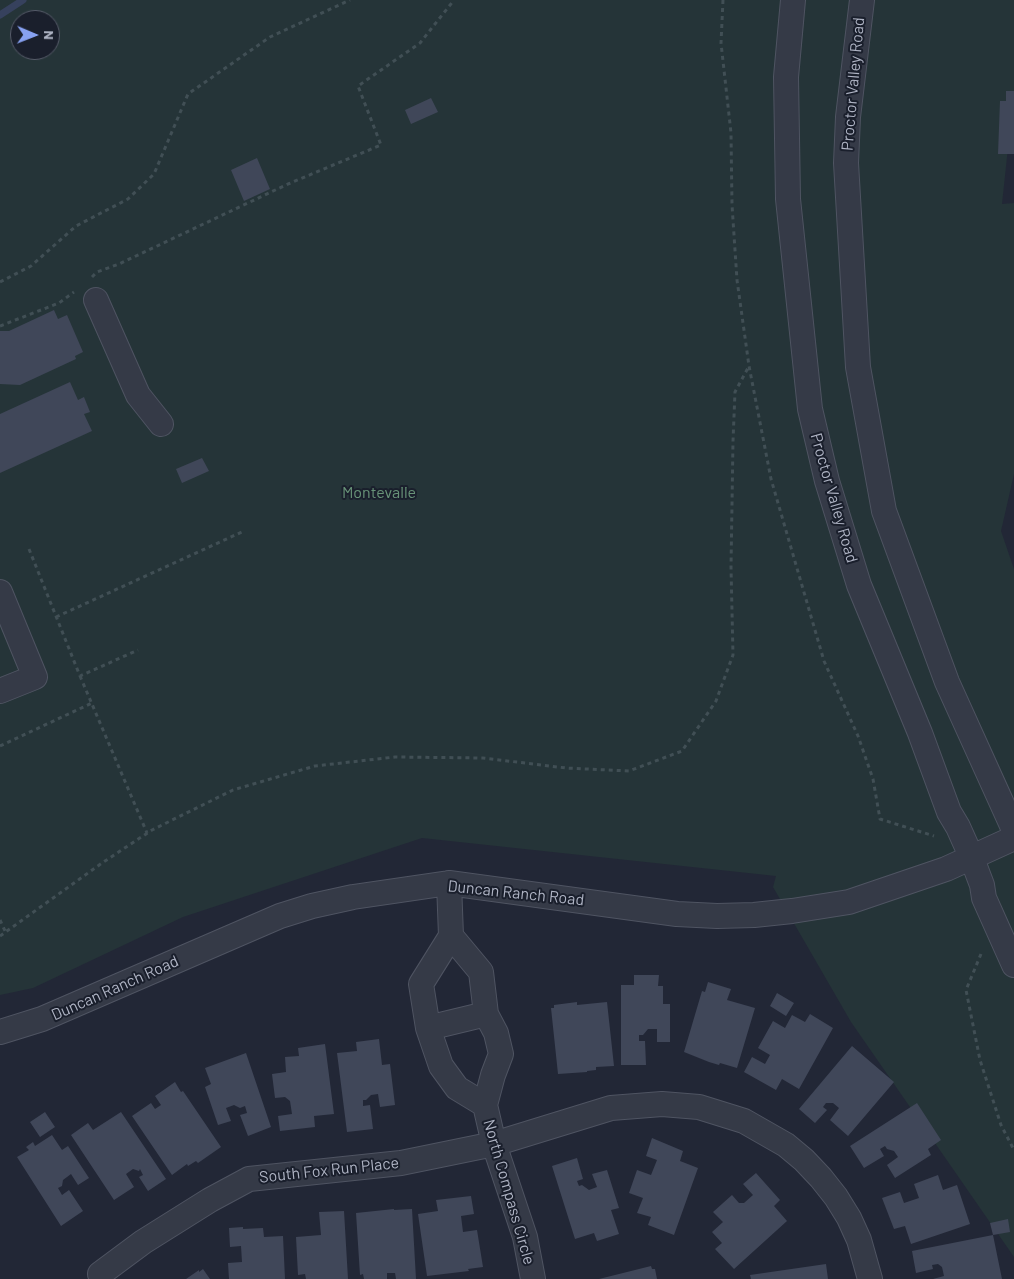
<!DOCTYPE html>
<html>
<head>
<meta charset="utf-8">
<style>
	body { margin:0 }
	#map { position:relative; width:1014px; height:1279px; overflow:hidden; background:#222736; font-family:Barlow,sans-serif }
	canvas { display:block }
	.north { position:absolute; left:10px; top:10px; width:50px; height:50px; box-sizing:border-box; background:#1a1f2c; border:1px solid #565b69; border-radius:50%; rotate:91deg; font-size:14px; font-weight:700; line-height:20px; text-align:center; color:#afb4c4 }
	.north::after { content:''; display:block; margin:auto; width:18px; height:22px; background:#87a1f1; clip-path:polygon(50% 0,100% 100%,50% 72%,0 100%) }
</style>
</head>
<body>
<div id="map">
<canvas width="1014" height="1279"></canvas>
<div class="north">N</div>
</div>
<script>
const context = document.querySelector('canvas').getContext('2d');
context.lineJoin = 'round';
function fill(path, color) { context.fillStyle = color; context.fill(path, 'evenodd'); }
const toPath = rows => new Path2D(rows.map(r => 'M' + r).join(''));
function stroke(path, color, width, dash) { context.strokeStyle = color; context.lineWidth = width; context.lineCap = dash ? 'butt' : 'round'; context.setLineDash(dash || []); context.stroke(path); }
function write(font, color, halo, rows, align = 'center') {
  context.font = font + ' Barlow,sans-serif'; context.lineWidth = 4; context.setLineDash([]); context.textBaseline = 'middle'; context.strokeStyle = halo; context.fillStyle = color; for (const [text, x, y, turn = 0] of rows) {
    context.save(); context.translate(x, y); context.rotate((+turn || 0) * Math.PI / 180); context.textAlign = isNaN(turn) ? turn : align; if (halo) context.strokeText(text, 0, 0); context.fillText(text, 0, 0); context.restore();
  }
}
const green = toPath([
	[0,0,1014,0,1014,91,1002,204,1014,203,1014,474,1001,531,1014,569,1014,1257,851,1022,773,887,776,876,422,838,183,917,33,988,0,995],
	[20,20,50,20,50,50,20,50]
]);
const stream = toPath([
	[0,15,23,0]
]);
const building = toPath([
	[1006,91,1014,91,1014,154,998,154,1000,101,1006,101],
	[431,98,438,112,411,124,405,110],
	[257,158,270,189,244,201,231,170],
	[54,310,58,319,67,315,83,352,75,356,76,359,20,385,0,384,0,331,9,331],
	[70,382,78,400,84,397,90,412,84,414,92,431,0,473,0,414],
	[202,458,209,471,182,483,176,469],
	[634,975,659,975,658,986,663,986,663,1004,670,1004,670,1042,657,1042,657,1029,648,1029,643,1035,639,1035,639,1041,645,1041,646,1065,621,1065,621,985,634,985],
	[708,982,731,989,727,1000,755,1008,737,1068,720,1063,719,1065,709,1062,684,1052,702,991,705,992],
	[777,993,794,1003,786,1016,770,1006],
	[577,1002,577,1005,607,1002,614,1066,596,1067,596,1070,587,1071,587,1072,558,1074,551,1008,554,1008,554,1005],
	[810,1014,833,1028,799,1089,782,1079,776,1090,744,1072,752,1057,765,1064,770,1055,758,1048,773,1021,785,1028,792,1015,805,1022],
	[379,1039,382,1065,390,1064,395,1105,380,1107,378,1094,371,1095,366,1100,363,1100,363,1106,370,1105,373,1129,347,1132,337,1053,357,1051,356,1042],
	[325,1044,334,1114,314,1116,315,1127,280,1131,278,1116,292,1114,290,1101,285,1097,275,1098,272,1074,286,1072,285,1057,299,1056,298,1048],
	[852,1046,894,1082,848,1136,830,1120,839,1108,833,1103,826,1103,823,1107,827,1110,815,1123,799,1109],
	[246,1053,271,1127,248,1136,240,1115,247,1113,245,1106,240,1108,234,1105,226,1108,231,1121,218,1125,205,1087,211,1084,205,1068],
	[175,1082,181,1092,183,1091,221,1147,198,1163,196,1161,188,1166,187,1164,172,1175,132,1116,151,1103,155,1109,161,1105,155,1096],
	[917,1103,941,1140,928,1149,931,1155,895,1178,887,1165,898,1157,894,1151,887,1149,885,1146,880,1149,884,1156,864,1168,850,1146],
	[45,1112,55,1127,40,1137,30,1122],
	[121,1112,166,1179,148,1191,139,1177,143,1175,140,1169,139,1171,133,1169,126,1174,134,1187,114,1200,71,1135,88,1123,93,1130],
	[52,1135,62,1150,68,1146,89,1178,78,1185,71,1174,63,1180,62,1186,58,1188,62,1195,69,1190,83,1211,61,1226,17,1157,29,1150,26,1147,33,1142,35,1146],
	[652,1138,683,1151,680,1161,698,1168,674,1235,648,1225,651,1217,637,1213,643,1198,629,1193,637,1170,651,1175,657,1160,646,1156],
	[577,1158,583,1179,577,1181,579,1186,582,1185,589,1190,597,1187,592,1174,607,1170,619,1208,611,1210,619,1234,597,1241,594,1233,575,1239,552,1166],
	[756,1173,780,1200,774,1206,787,1221,734,1269,715,1249,722,1243,712,1232,723,1222,713,1212,732,1195,739,1203,744,1203,753,1195,743,1184],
	[938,1175,943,1190,957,1185,970,1224,911,1244,905,1226,894,1229,882,1198,900,1192,904,1203,919,1198,914,1184],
	[471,1196,474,1214,461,1216,463,1232,477,1230,483,1267,468,1269,469,1271,427,1276,418,1214,438,1211,436,1200],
	[394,1209,394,1210,412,1209,416,1279,396,1279,395,1273,387,1273,387,1279,364,1279,363,1274,360,1275,356,1213],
	[344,1211,348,1279,306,1279,305,1274,298,1275,296,1237,321,1235,319,1212],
	[1008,1219,1010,1232,993,1235,990,1223],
	[243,1227,243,1229,263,1228,264,1237,283,1236,285,1279,229,1279,228,1263,242,1262,241,1246,230,1247,229,1228],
	[993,1235,1002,1279,933,1279,944,1276,942,1267,938,1264,932,1265,933,1269,916,1273,912,1251],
	[826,1264,828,1279,751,1279,750,1275],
	[651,1266,652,1269,655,1269,657,1279,599,1279],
	[203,1269,210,1279,186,1279,199,1270,199,1272]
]);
const path = toPath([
	[723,0,721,43,731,133,732,205,737,280,749,366,771,479,824,661,858,736,873,779,880,819,934,836],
	[92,277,97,272,119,264,288,184,381,145,358,86,420,43,454,0],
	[0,282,31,266,76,226,128,199,154,174,188,94,270,37,350,0],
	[0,326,59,303,74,292],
	[29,549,80,676,138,650],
	[56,617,244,531],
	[80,676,147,833],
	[0,746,92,703],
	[0,920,6,933],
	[0,936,102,863,152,830,233,790,315,766,395,757,483,758,566,768,629,771,682,751,716,701,733,655,731,567,733,441,735,392,749,366],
	[981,954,966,990,980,1060,1001,1125,1014,1150]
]);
const minor = toPath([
	[793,0,786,77,788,199,810,409,827,481,859,585,920,733,949,812,958,827,971,856,982,885,984,898,1014,965],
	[862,0,848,117,846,163,858,367,884,511,947,682,1014,830],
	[96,300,138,395,161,424],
	[0,592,35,677,0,691],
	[449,883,451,936],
	[428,1028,486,1014],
	[0,1032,42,1019,280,916,312,906,353,897,449,883,677,914,717,916,754,915,792,911,849,902,946,869,1014,838],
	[485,1105,457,1088,441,1066,428,1028,421,984,451,936,481,972,486,1014,496,1033,501,1054,493,1075,485,1105,494,1144,525,1237,533,1279],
	[100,1274,143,1242,210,1200,249,1179,401,1163,494,1144,611,1108,662,1104,699,1107,744,1121,786,1145,804,1160,821,1178,836,1197,849,1218,859,1240,870,1279]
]);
const streetNames = [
	["Proctor Valley Road",853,84,-85],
	["Proctor Valley Road",834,498,74],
	["Duncan Ranch Road",516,893,6],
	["Duncan Ranch Road",115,988,-24],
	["South Fox Run Place",329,1170,-6],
	["North Compass Circle",509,1192,74]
];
const parkNames = [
	["Montevalle",379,493]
];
fill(green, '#253438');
stroke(stream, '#36415d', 7);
fill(building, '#404759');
stroke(minor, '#4f5462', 26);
stroke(path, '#414f55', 3, [4, 4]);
stroke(minor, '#353a47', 24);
write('16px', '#afb4c4', '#1a1f2c', streetNames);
write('16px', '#689378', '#1a1f2c', parkNames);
</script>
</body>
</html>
